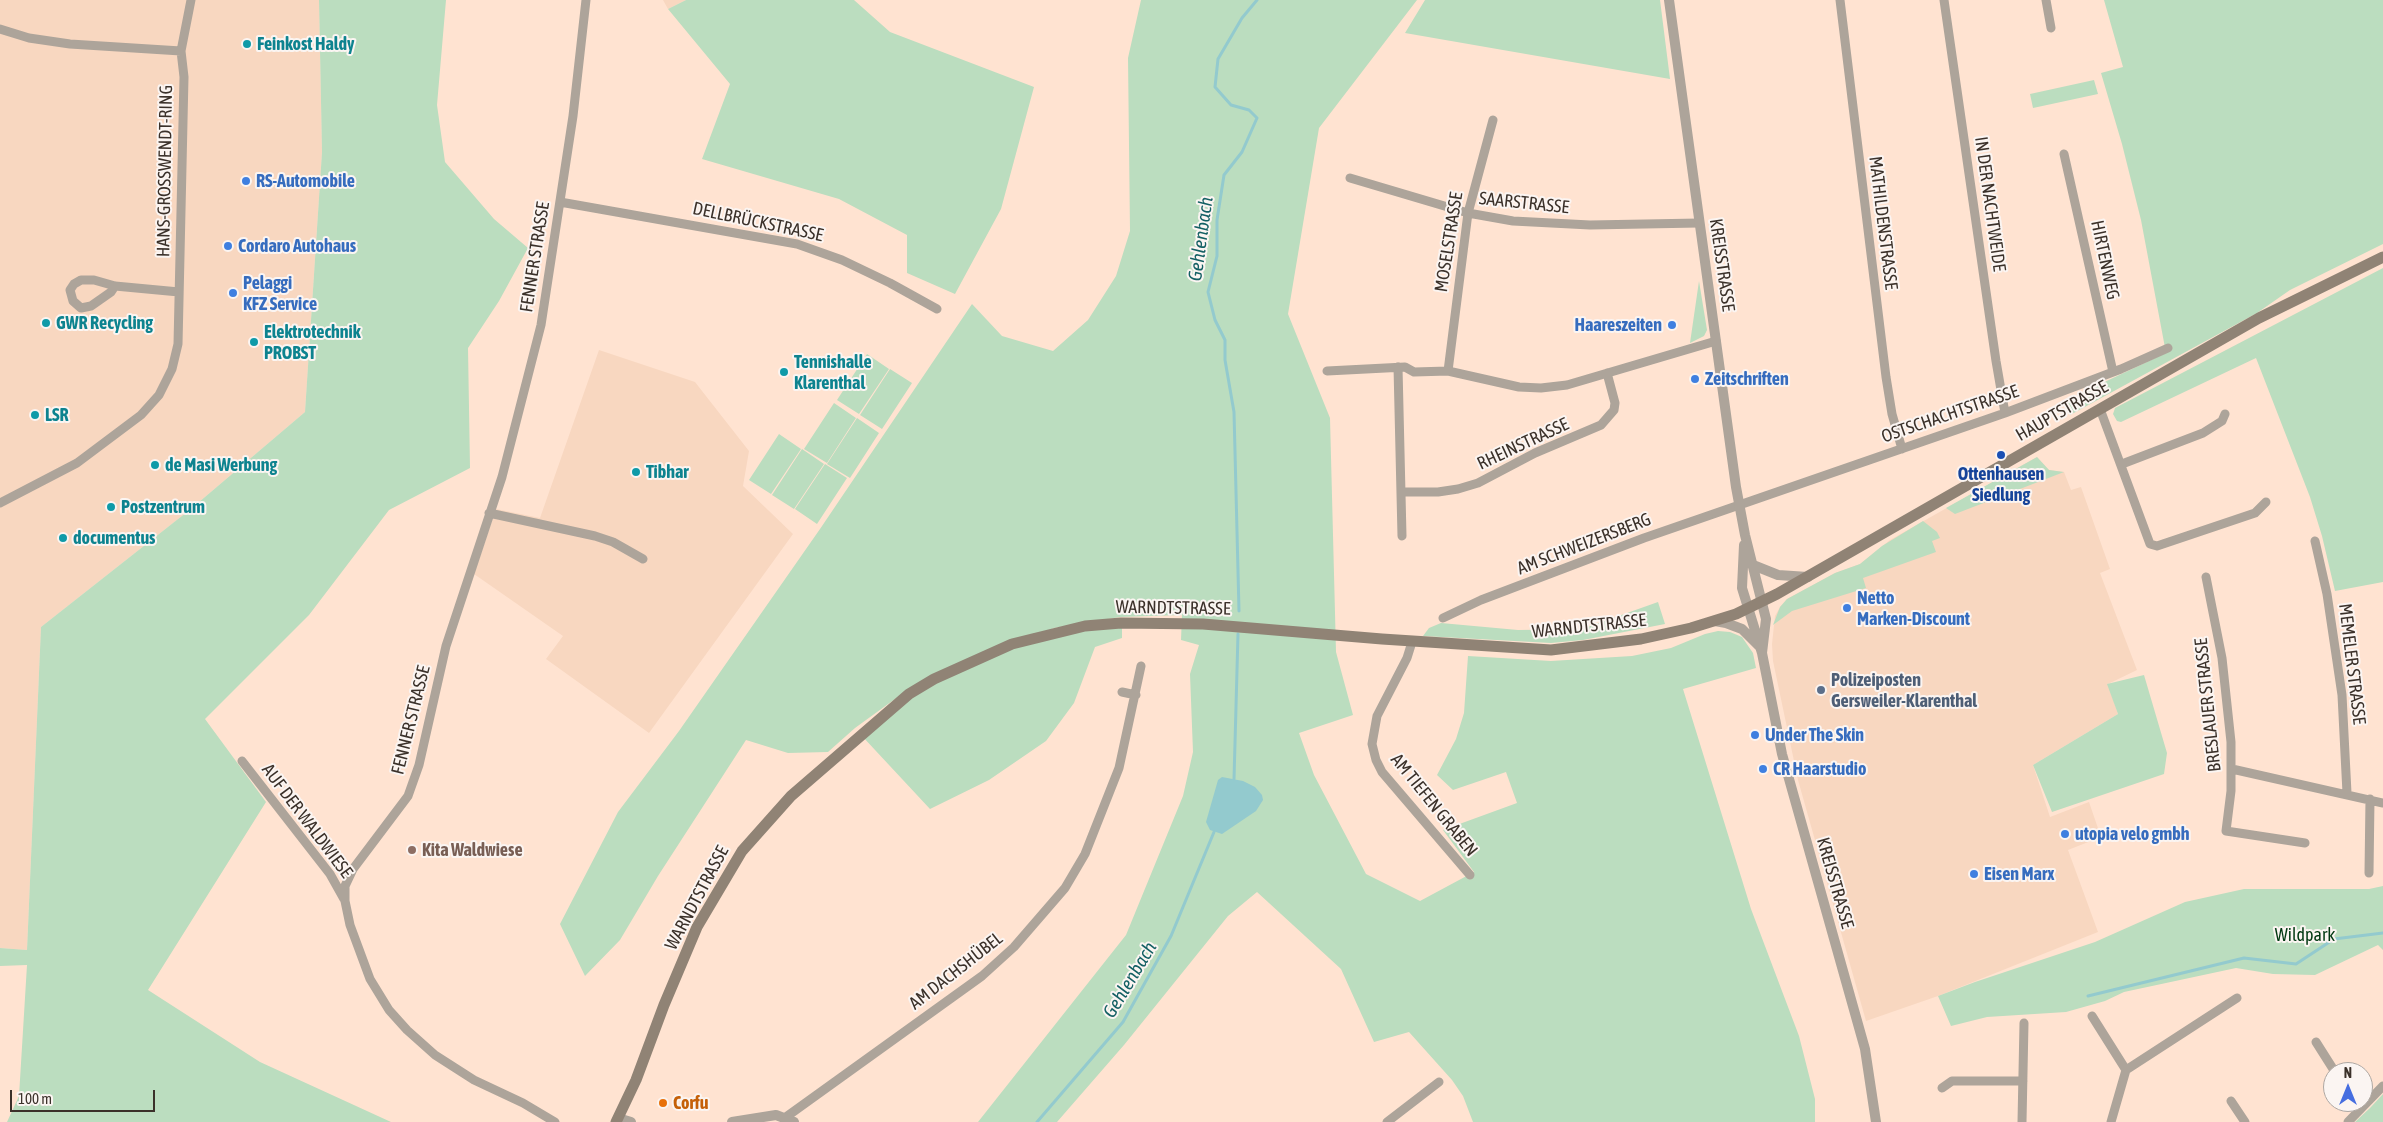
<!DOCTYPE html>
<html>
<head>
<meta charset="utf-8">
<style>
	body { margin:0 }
	#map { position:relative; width:2383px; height:1122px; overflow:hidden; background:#ffe3d1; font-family:"Asap Condensed",sans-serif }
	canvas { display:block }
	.north { position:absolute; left:2323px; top:1062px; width:50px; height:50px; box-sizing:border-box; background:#fbf5f2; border:1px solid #aea7a2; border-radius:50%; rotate:0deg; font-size:14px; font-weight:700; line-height:20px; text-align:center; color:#3b312a }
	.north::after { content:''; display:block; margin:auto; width:18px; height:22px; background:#466ee0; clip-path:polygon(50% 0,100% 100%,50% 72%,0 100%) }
	.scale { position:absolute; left:10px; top:1090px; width:145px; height:22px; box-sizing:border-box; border:2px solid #3b312a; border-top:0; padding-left:6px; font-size:15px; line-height:18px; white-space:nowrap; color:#3b312a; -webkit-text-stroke:4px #fbf5f2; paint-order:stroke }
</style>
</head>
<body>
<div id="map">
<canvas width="2383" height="1122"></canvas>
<div class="north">N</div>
<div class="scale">100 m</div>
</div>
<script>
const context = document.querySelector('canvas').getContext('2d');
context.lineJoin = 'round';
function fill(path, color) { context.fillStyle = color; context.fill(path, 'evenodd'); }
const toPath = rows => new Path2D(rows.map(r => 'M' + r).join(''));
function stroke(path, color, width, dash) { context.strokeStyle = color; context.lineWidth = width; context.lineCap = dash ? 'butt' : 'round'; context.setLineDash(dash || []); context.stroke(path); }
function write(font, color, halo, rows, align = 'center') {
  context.font = font + ' "Asap Condensed",sans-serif'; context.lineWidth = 4; context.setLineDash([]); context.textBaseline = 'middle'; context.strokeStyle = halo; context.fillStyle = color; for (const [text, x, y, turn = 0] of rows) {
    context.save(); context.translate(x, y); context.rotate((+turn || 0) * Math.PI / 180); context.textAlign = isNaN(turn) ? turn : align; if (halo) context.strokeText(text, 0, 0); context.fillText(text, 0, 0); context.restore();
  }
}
const built = toPath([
	[0,0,319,0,322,152,305,412,192,508,41,627,27,950,0,948],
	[663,0,686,0,668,9],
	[599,350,695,382,749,451,743,486,793,534,649,733,546,659,563,636,474,574,496,509,540,518],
	[2037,457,2049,470,2064,472,2071,490,2081,487,2110,569,2100,573,2137,670,2108,684,2118,714,2033,765,2050,817,2089,802,2101,837,2068,850,2098,932,1938,996,1866,1021,1798,780,1773,661,1772,644,1775,616,1780,607,1787,599,1835,573,1860,564,1890,540]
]);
const green = toPath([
	[319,0,446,0,437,105,445,162,494,219,528,248,499,301,468,348,470,468,389,510,309,615,205,719,266,802,148,990,260,1062,391,1122,7,1122,19,1096,27,965,0,966,0,948,27,950,41,627,192,508,305,412,322,152],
	[686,0,854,0,890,32,1034,87,1001,209,955,294,907,273,907,235,839,199,702,159,730,84,668,9],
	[1141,0,1417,0,1319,128,1288,314,1330,418,1336,652,1353,715,1299,733,1314,775,1366,874,1420,901,1474,872,1443,830,1517,803,1506,772,1453,790,1437,775,1456,739,1464,713,1468,656,1551,661,1583,659,1632,656,1671,648,1705,634,1718,631,1730,632,1742,637,1753,653,1756,668,1683,689,1751,909,1799,1036,1815,1099,1815,1122,1473,1122,1463,1096,1452,1080,1409,1032,1374,1042,1341,969,1257,892,1228,916,1124,1045,1057,1122,978,1122,1126,935,1183,796,1193,752,1190,674,1199,645,1181,640,1182,615,1120,617,1054,628,906,691,855,728,828,752,788,753,746,740,658,876,620,940,585,976,560,924,618,812,679,731,820,529,972,304,1002,336,1053,351,1088,320,1116,276,1130,231,1128,58],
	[1425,0,1660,0,1670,79,1405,33],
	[2104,0,2383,0,2383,244,2290,290,2257,313,2070,415,2063,401,2071,398,2074,403,2081,399,2079,394,2166,353,2141,220,2122,144,2101,73,2123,67],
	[2094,80,2098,94,2033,108,2030,94],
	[2383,268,2383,582,2335,591,2322,536,2310,497,2256,358,2121,422,2117,421,2113,414,2115,408],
	[1699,281,1707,330,1704,336,1690,343],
	[867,354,889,369,859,414,837,400],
	[890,369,912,383,882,429,860,415],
	[834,403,856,418,827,463,804,449],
	[857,418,879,433,850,478,827,464],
	[779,434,801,449,771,494,749,480],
	[802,449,824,464,794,509,772,495],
	[2037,457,2049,470,2064,472,1955,514,1946,508],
	[825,464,847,478,817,524,795,509],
	[1923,521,1937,532,1940,538,1932,541,1936,552,1863,578,1866,588,1792,611,1773,625,1780,607,1787,599,1835,573,1860,564,1882,546],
	[1658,602,1665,624,1583,640,1551,643,1423,636,1429,628,1441,623,1518,630,1582,629],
	[1122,626,1122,638,1095,647,1074,703,1046,741,989,780,930,809,862,736,911,697,935,682,1013,647,1056,635],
	[2144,675,2167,753,2164,774,2052,812,2033,765,2118,714,2107,684],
	[2383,886,2383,950,2378,945,2315,975,2273,974,2236,968,2124,992,2105,1001,2066,1012,1987,1017,1951,1026,1938,996,1975,982,2095,942,2185,902,2244,889,2369,889],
	[2383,1094,2383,1122,2355,1122,2370,1108]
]);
const water = toPath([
	[1222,777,1243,781,1255,787,1262,795,1263,800,1256,811,1222,834,1210,830,1206,822,1218,780]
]);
const stream = toPath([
	[1239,611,1234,412,1225,360,1225,340,1215,320,1208,292,1217,256,1217,220,1224,175,1242,152,1257,118,1249,110,1231,105,1215,87,1218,59,1242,18,1257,0],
	[1234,779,1238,634],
	[2088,996,2244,958,2296,964,2334,939,2383,933],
	[1037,1122,1123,1022,1171,936,1214,832]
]);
const minor = toPath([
	[1840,0,1886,377,1892,414,1902,449],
	[1944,0,1996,361,2005,413],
	[2046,0,2051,28],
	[0,29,29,38,70,44,181,51,184,77,178,344,172,369,159,395,141,415,77,463,0,503],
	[181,51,191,0],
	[2064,154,2113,372],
	[1350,178,1468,213,1513,221,1590,225,1699,223],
	[560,202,797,244,842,260,890,283,937,309],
	[115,286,111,292,91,306,81,308,73,301,70,290,74,284,81,280,94,280,115,286,179,292],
	[1398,367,1402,536],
	[1327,371,1405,367,1414,372,1448,371,1519,387,1541,388,1567,385,1716,341],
	[1448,371,1468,213,1493,120],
	[2100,409,2150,544,2157,546,2255,513,2266,502],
	[2122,464,2203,433,2222,421,2225,414],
	[1401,492,1438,492,1458,489,1478,483,1535,453,1601,425,1614,410,1615,403,1607,373],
	[489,513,595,536,613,542,643,559],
	[2315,541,2327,594,2342,695,2347,793],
	[2206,577,2222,658,2231,742,2231,791,2226,831,2305,843],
	[1443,618,1481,600,1644,538,2005,413,2121,369,2168,348],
	[1412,642,1407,658,1377,716,1372,744,1376,760,1382,772,1470,875],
	[1122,692,1136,695],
	[242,761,330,874,344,899],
	[2232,769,2383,803],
	[2369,873,2370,799],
	[2092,1016,2126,1070],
	[2316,1042,2335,1072],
	[1942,1088,1952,1081,2023,1081],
	[2231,1101,2245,1122],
	[786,1117,982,976,1014,947,1065,888,1085,854,1119,768,1141,666],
	[555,1122,523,1103,474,1080,435,1055,407,1030,389,1010,370,979,350,925,345,901,345,886,353,869,408,796,419,765,446,646,502,477,541,325,573,116,586,0],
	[1387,1122,1439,1082],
	[2022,1122,2024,1023],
	[2111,1122,2126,1070,2237,998],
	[2348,1122,2383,1086]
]);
const tertiary = toPath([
	[1669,0,1736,487,1745,535,1766,619,1762,653],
	[1744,545,1742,588,1762,653,1782,754,1865,1049,1876,1122],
	[1753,565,1778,575,1808,577],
	[1715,621,1726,623,1742,629,1759,646],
	[618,1118,631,1122],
	[732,1122,776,1115,794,1122]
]);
const secondary = toPath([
	[616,1122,636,1080,664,1005,697,927,742,851,791,796,909,694,934,679,1012,644,1085,626,1121,623,1203,624,1382,639,1551,650,1641,639,1691,628,1736,614,1777,594,2259,318,2383,257]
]);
const markers = [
	[247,44,5,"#0f9aa8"],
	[246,181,5,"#3f7fe0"],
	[228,246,5,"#3f7fe0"],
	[233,293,5,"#3f7fe0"],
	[46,323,5,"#0f9aa8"],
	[1672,325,5,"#3f7fe0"],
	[254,342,5,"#0f9aa8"],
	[784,372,5,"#0f9aa8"],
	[1695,379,5,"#3f7fe0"],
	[35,415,5,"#0f9aa8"],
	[2001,455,5,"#1a4fb4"],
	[155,465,5,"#0f9aa8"],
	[636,472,5,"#0f9aa8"],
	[111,507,5,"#0f9aa8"],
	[63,538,5,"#0f9aa8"],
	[1847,608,5,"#3f7fe0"],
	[1821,690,5,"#5c6f8a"],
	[1755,735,5,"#3f7fe0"],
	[1763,769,5,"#3f7fe0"],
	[2065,834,5,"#3f7fe0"],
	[412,850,5,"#8d6e63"],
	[1974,874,5,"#3f7fe0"],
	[663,1103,5,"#e8710a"]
];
const cultureNames = [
	["Feinkost Haldy",257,44],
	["GWR Recycling",56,323],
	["Elektrotechnik",264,332],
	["PROBST",264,353],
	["Tennishalle",794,362],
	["Klarenthal",794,383],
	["LSR",45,415],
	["de Masi Werbung",165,465],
	["Tibhar",646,472],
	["Postzentrum",121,507],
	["documentus",73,538]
];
const streetNames = [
	["HANS-GROSSWENDT-RING",165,171,-89],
	["SAARSTRASSE",1524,203,6],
	["IN DER NACHTWEIDE",1990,204,82],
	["DELLBRÜCKSTRASSE",758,222,12],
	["MATHILDENSTRASSE",1883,223,83],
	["MOSELSTRASSE",1449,242,-81],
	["FENNER STRASSE",535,257,-81],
	["HIRTENWEG",2105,260,78],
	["KREISSTRASSE",1722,265,82],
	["HAUPTSTRASSE",2062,411,-30],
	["OSTSCHACHTSTRASSE",1950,414,-19],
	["RHEINSTRASSE",1523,444,-25],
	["AM SCHWEIZERSBERG",1584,544,-21],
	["WARNDTSTRASSE",1173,608,1],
	["WARNDTSTRASSE",1589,626,-6],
	["MEMELER STRASSE",2352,664,83],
	["BRESLAUER STRASSE",2208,705,-96],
	["FENNER STRASSE",411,720,-76],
	["AM TIEFEN GRABEN",1434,805,51],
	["AUF DER WALDWIESE",307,821,53],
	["KREISSTRASSE",1835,883,74],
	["WARNDTSTRASSE",697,898,-62],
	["AM DACHSHÜBEL",956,971,-38]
];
const shopNames = [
	["RS-Automobile",256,181],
	["Cordaro Autohaus",238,246],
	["Pelaggi",243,283],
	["KFZ Service",243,304],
	["Haareszeiten",1662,325,"right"],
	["Zeitschriften",1705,379],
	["Netto",1857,598],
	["Marken-Discount",1857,619],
	["Under The Skin",1765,735],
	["CR Haarstudio",1773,769],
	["utopia velo gmbh",2075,834],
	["Eisen Marx",1984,874]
];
const transitNames = [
	["Ottenhausen",2001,474],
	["Siedlung",2001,495]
];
const serviceNames = [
	["Polizeiposten",1831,680],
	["Gersweiler-Klarenthal",1831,701]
];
const educationNames = [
	["Kita Waldwiese",422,850]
];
const parkNames = [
	["Wildpark",2305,935]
];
const foodNames = [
	["Corfu",673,1103]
];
const waterNames = [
	["Gehlenbach",1201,239,-82],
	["Gehlenbach",1130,980,-59]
];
fill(built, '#f8d7c0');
fill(green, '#bbddbf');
fill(water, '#93cace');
stroke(stream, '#93cace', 3);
stroke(minor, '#ada49a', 9);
stroke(tertiary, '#ada49a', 10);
stroke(secondary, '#908375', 11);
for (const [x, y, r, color] of markers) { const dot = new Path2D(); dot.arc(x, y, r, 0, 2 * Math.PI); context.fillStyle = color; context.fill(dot); stroke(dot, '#fbf5f2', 2); }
write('bold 18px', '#0d838f', '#fbf5f2', cultureNames, 'left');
write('18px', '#3b312a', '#fbf5f2', streetNames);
write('bold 18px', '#366cbe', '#fbf5f2', shopNames, 'left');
write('bold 18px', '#164399', '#fbf5f2', transitNames);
write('bold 18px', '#4e5e75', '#fbf5f2', serviceNames, 'left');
write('bold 18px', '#785e54', '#fbf5f2', educationNames, 'left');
write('18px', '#003811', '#fbf5f2', parkNames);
write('bold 18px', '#c56008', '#fbf5f2', foodNames, 'left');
write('italic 19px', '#146064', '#fbf5f2', waterNames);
</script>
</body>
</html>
